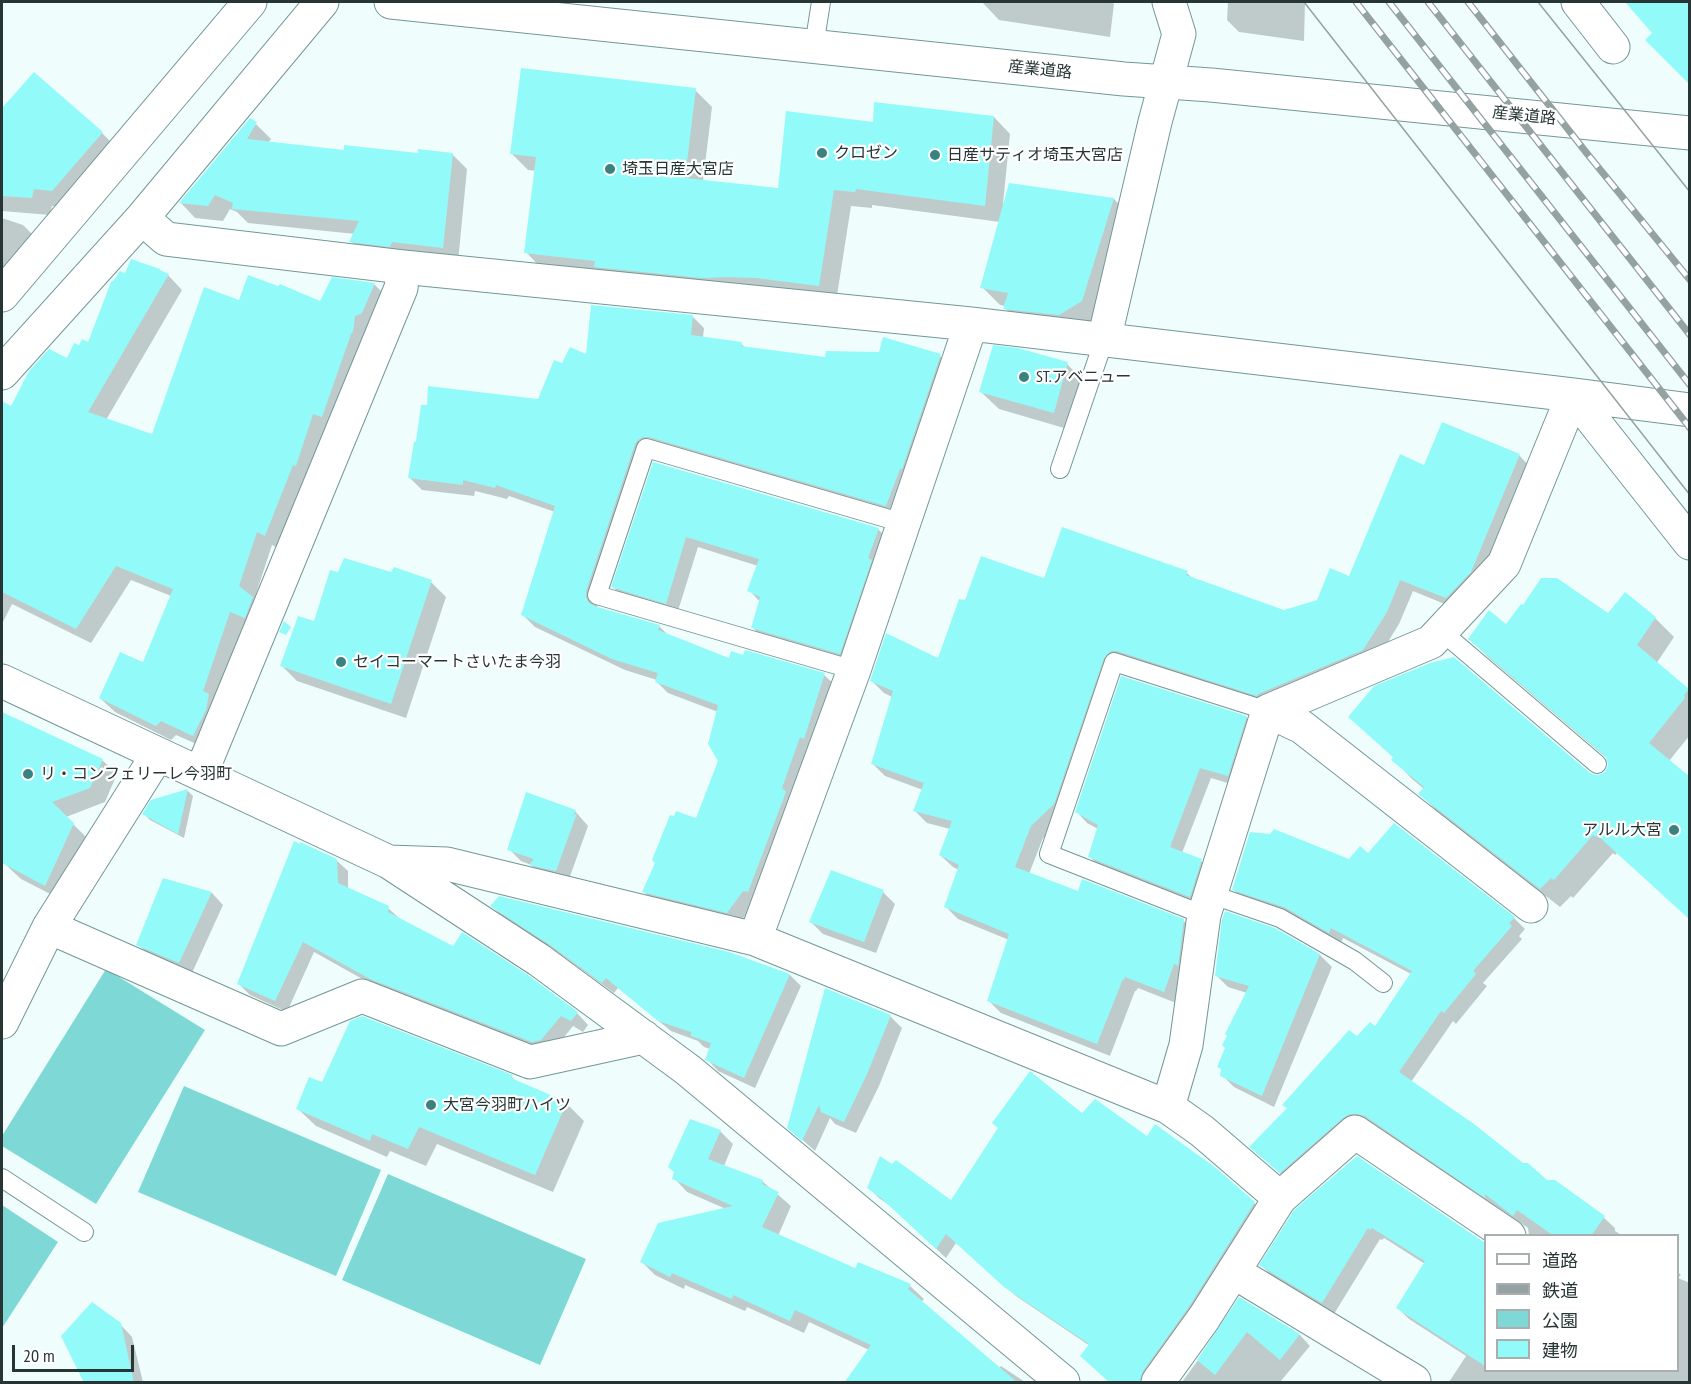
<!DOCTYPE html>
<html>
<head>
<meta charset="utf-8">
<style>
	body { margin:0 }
	#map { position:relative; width:1691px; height:1384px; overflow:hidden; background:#effefd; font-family:"PT Sans Narrow","Noto Sans JP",sans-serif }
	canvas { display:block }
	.frame { position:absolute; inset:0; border:3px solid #273635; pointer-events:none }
	.legend { position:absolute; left:1484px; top:1234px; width:195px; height:138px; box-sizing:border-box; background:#fff; border:2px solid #a9afae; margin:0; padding:8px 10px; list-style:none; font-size:18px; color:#273635 }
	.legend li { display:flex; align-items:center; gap:12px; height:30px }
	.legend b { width:30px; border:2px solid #a9afae }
	.scale { position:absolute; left:12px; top:1345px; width:122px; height:27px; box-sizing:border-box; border:3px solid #273635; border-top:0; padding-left:8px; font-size:18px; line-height:21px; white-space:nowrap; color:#273635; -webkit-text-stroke:4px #fff; paint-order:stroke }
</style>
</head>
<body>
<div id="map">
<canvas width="1691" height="1384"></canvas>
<div class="frame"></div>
<ul class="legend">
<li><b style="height:8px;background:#fff"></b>道路</li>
<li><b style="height:8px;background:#94a3a2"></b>鉄道</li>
<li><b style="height:16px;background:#7ed9d6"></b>公園</li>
<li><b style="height:16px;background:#92fbf9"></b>建物</li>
</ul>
<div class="scale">20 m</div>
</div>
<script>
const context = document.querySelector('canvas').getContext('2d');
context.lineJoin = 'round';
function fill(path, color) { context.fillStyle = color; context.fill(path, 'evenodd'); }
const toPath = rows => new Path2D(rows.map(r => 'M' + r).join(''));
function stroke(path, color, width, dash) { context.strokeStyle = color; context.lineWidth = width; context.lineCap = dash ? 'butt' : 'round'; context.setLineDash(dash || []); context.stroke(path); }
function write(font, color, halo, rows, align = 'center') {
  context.font = font + ' "PT Sans Narrow","Noto Sans JP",sans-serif'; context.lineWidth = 4.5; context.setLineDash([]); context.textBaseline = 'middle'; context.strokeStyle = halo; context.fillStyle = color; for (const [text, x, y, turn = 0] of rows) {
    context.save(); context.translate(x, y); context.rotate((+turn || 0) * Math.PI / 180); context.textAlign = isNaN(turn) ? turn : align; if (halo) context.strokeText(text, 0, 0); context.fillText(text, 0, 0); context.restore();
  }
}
const green = toPath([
	[106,969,205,1030,96,1204,2,1146,2,1136],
	[184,1086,381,1170,336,1276,138,1192],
	[388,1174,586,1259,540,1365,342,1280],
	[2,1205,58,1242,2,1328]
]);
const shadow = toPath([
	[982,2,1111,2,1114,4,1110,37,999,20],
	[1228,2,1305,2,1304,41,1239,32,1227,20],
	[1627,2,1690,2,1690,77,1687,79,1654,33],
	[34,74,102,133,120,151,71,208,52,206,50,215,2,211,2,111],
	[695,90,712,107,703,181,780,190,875,123,994,117,1010,134,1003,204,1005,204,1010,185,1114,199,1131,217,1099,319,1077,333,1023,326,1005,308,1005,306,1000,305,982,287,1000,222,872,205,872,208,851,206,836,302,542,269,526,252,536,171,528,170,512,154],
	[256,124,271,139,268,143,345,152,419,155,452,154,467,169,458,262,366,256,351,241,355,234,248,223,237,212,230,209,223,221,195,218,181,203],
	[2,218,23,225,40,242,2,287],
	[126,275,168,275,182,290,106,420,153,436,240,302,321,303,374,284,389,299,280,549,272,545,254,600,267,613,208,749,176,735,171,740,115,712,100,698,144,665,171,596,131,580,91,643,12,604,2,624,2,403,12,408,68,360,79,346,89,344],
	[692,316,704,328,703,338,741,344,746,348,826,359,940,356,952,368,898,517,655,449,598,604,597,608,659,626,669,636,730,660,824,675,836,686,755,902,739,924,656,904,644,892,697,820,719,761,718,712,668,693,656,681,657,680,625,670,535,627,523,615,555,512,509,496,507,499,475,491,474,496,422,490,410,478,539,401,563,365],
	[1067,364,1085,382,1071,430,999,409,981,392],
	[1519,455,1531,468,1483,585,1459,610,1413,591,1399,624,1375,663,1270,706,1118,666,1066,816,1043,838,1029,874,1079,893,1184,921,1196,933,1176,1003,1138,988,1136,991,1135,991,1110,1056,1001,1013,989,1001,1009,940,958,919,945,906,959,870,953,867,940,855,950,829,927,823,914,810,923,790,885,776,872,763,892,697,884,693,872,681,939,660,966,602,1045,580,1187,573,1193,579,1284,612,1319,601,1349,578,1425,467],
	[654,464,878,529,889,540,851,664,764,639,753,628,760,602,749,590,758,566,698,547,677,614,624,598,613,587],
	[339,574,391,574,431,582,446,597,406,718,297,681,282,666,315,623],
	[1609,615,1655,618,1674,637,1656,664,1690,692,1690,735,1669,761,1690,778,1690,918,1617,853,1615,855,1613,853,1573,898,1571,896,1560,907,1439,813,1420,794,1424,789,1411,778,1393,759,1394,758,1350,717,1589,774,1595,777,1606,773,1610,766,1609,760,1489,658,1470,639,1506,626],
	[2,714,102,760,117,774,105,802,66,817,88,839,60,899,21,879,6,865,4,855,2,853],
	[1246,717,1257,728,1238,786,1211,778,1182,853,1201,861,1212,871,1201,907,1101,868,1090,857,1098,829,1087,823,1077,812],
	[188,791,193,796,184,838,150,820,144,814,152,801],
	[575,811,588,826,568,882,542,876,531,865,521,861,509,849],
	[1368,855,1514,918,1525,929,1519,936,1522,939,1483,983,1487,986,1456,1024,1453,1021,1411,1082,1546,1181,1603,1217,1615,1228,1615,1231,1623,1236,1529,1236,1528,1228,1379,1128,1371,1125,1292,1184,1263,1158,1288,1109,1284,1105,1376,1028,1411,974,1343,938,1341,943,1245,901,1233,889],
	[336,860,348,871,348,890,388,908,400,919,453,948,527,977,577,1013,588,1025,583,1032,573,1026,553,1051,544,1053,382,990,314,952,287,1012,250,995,239,984],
	[164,880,212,893,223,905,192,973,150,956,138,944],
	[883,892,895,904,876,953,823,934,811,922],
	[492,906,729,953,790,975,801,986,755,1088,718,1071,707,1059,710,1049,704,1047,698,1041,671,1031,618,988,614,993,563,956,503,917],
	[1275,930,1320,955,1332,967,1274,1107,1234,1087,1222,1075,1247,993,1228,987,1216,975],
	[890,1016,902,1028,879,1086,856,1133,835,1124,830,1118,815,1151,788,1127],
	[362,1018,512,1077,517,1082,566,1103,584,1121,553,1192,437,1144,426,1166,390,1151,387,1157,316,1126,298,1109,323,1083],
	[1082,1115,1148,1138,1254,1203,1264,1213,1152,1382,1111,1382,1090,1346,1016,1296,956,1243,946,1258,893,1208,879,1198,869,1188,951,1202],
	[720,1131,733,1144,724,1166,762,1181,791,1206,778,1236,856,1270,859,1264,910,1286,924,1299,921,1302,999,1368,1001,1366,1025,1382,846,1382,869,1350,809,1322,804,1333,747,1307,745,1311,685,1285,684,1289,655,1275,642,1262,726,1209,687,1192,674,1178],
	[1357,1158,1486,1244,1486,1370,1678,1370,1678,1272,1681,1275,1678,1278,1690,1283,1690,1382,1449,1382,1466,1356,1409,1319,1398,1308,1425,1264,1384,1238,1382,1240,1380,1239,1334,1314,1273,1277,1261,1265],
	[1240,1299,1300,1335,1310,1346,1280,1382,1182,1382,1220,1330],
	[120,1324,132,1337,143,1382,85,1382]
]);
const building = toPath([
	[1625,2,1689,2,1689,84,1645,40,1652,33],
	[521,68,696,88,685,178,778,188,786,111,873,122,874,102,994,116,985,206,856,189,855,192,834,190,819,286,756,278,726,277,702,278,594,267,595,261,524,253,536,157,510,154],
	[34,72,103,132,52,191,34,189,32,198,2,196,2,108],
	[250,118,257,122,247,139,344,150,344,145,418,153,418,149,453,153,443,248,392,242,390,247,349,242,359,221,232,209,233,203,215,195,208,206,179,203],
	[1009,183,1114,198,1082,301,1059,315,1003,309,1008,293,980,288],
	[131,259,160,269,160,270,169,274,88,412,152,434,204,287,239,300,248,275,278,286,280,284,320,301,332,277,375,283,362,313,355,316,353,332,351,334,322,417,313,414,296,466,293,465,265,536,257,532,239,586,253,597,245,618,230,612,203,691,209,694,206,710,193,736,161,721,156,726,99,698,120,652,143,662,173,589,116,566,76,629,2,592,2,401,11,406,29,371,49,349,67,358,74,343,79,345,82,339,88,342,111,282,114,280,120,271,125,273],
	[591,305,693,315,691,335,742,342,741,346,825,357,826,351,879,352,883,337,941,354,902,469,900,469,886,506,649,437,643,437,638,440,635,444,586,591,586,597,588,602,594,606,660,625,658,630,729,658,731,651,743,655,745,650,825,673,804,739,800,737,782,788,786,792,748,892,743,891,727,913,642,892,655,863,652,860,670,815,674,816,676,811,696,818,718,761,708,744,718,705,655,682,658,673,612,659,521,615,555,506,496,485,495,488,463,480,463,485,408,478,414,442,416,441,421,405,427,405,428,386,538,399,554,360,562,363,570,347,586,354],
	[993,345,1018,348,1068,362,1054,413,979,392],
	[1442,422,1520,454,1471,572,1446,598,1400,580,1387,612,1363,650,1258,694,1257,696,1117,651,1111,651,1104,658,1054,804,1031,826,1015,867,1078,891,1082,879,1184,919,1178,966,1174,964,1164,992,1125,977,1124,980,1123,979,1097,1044,987,1001,1009,934,944,907,959,865,939,855,952,821,913,811,924,783,871,764,893,691,870,681,886,633,938,658,959,599,965,600,981,556,1044,578,1062,527,1188,571,1186,575,1284,610,1317,600,1330,568,1349,576,1400,454,1424,465],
	[653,462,879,528,868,558,872,560,840,654,751,628,760,597,747,591,759,559,686,537,666,604,611,587],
	[344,558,391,572,394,567,432,580,391,704,280,666,298,616,314,621,330,570,338,572],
	[1541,578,1557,578,1608,613,1625,592,1656,617,1637,645,1689,689,1684,695,1685,698,1649,743,1689,776,1689,919,1597,835,1596,837,1593,835,1554,880,1551,878,1540,889,1418,794,1424,787,1391,760,1393,757,1348,717,1374,686,1430,663,1454,657,1590,773,1596,775,1601,774,1605,772,1608,765,1607,760,1604,755,1468,639,1489,610,1506,624,1521,604,1523,605],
	[284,621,291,627,286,635,279,632],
	[1121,676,1247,716,1228,776,1200,768,1170,847,1202,859,1190,897,1088,857,1098,825,1075,812],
	[2,712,103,759,90,788,52,802,74,823,45,886,2,863],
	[188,789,178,834,142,814,151,800],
	[526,792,576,810,573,816,577,813,556,871,529,865,534,859,507,850],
	[1394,823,1515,917,1509,923,1512,926,1473,971,1476,974,1444,1013,1441,1011,1399,1072,1474,1124,1523,1163,1528,1163,1547,1180,1555,1180,1605,1216,1591,1236,1554,1236,1517,1210,1513,1216,1485,1194,1485,1198,1365,1116,1358,1114,1350,1114,1343,1118,1280,1173,1249,1147,1287,1108,1282,1105,1349,1030,1357,1036,1370,1022,1375,1026,1412,971,1331,928,1329,933,1284,907,1232,890,1250,832,1270,834,1274,829,1349,859,1360,846,1368,853],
	[294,841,300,844,300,842,337,859,338,883,389,906,388,912,453,946,462,932,528,975,578,1012,571,1021,561,1016,541,1040,532,1042,370,979,303,942,275,1001,237,984],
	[831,870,884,890,864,942,809,922],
	[163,878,212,892,179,963,136,945],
	[499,896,729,952,790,974,744,1078,705,1060,711,1043,691,1036,691,1032,658,1021,606,978,602,983,550,945,490,906],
	[1225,911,1275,928,1320,954,1262,1096,1220,1076,1221,1069,1217,1067,1225,1048,1222,1045,1227,1036,1225,1034,1249,986,1215,976,1222,919],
	[825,988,891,1015,867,1074,844,1122,821,1112,819,1105,802,1141,787,1128],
	[362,1016,513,1075,511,1078,567,1102,535,1175,419,1127,408,1149,372,1134,370,1141,296,1109,309,1077,322,1082,350,1021],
	[1030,1071,1082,1113,1095,1099,1147,1136,1155,1124,1216,1168,1255,1202,1188,1308,1143,1371,1140,1383,1110,1383,1080,1356,1089,1344,1004,1287,946,1234,936,1249,881,1198,867,1188,880,1156,892,1164,896,1160,951,1200,998,1128,992,1123],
	[690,1119,721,1130,708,1159,763,1180,762,1184,779,1192,762,1227,855,1268,858,1262,911,1284,908,1289,1018,1383,844,1383,871,1345,795,1310,790,1321,733,1295,732,1299,672,1273,670,1277,640,1262,658,1223,733,1206,672,1179,674,1172,668,1167],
	[1357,1156,1485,1243,1485,1366,1396,1308,1425,1261,1372,1228,1370,1230,1368,1228,1322,1303,1259,1265,1294,1210],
	[1239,1297,1300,1334,1280,1360,1247,1332,1215,1375,1197,1360],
	[92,1302,121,1323,134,1383,84,1383,61,1336]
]);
const lane = toPath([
	[814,46,821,2],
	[1060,469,1104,340],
	[1441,631,1597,764],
	[854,670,597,595,646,448,903,523],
	[1210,894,1280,918,1355,961,1383,983],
	[1204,915,1049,854,1114,662,1268,711],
	[2,1178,84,1232]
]);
const street = toPath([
	[1578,2,1613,47],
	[142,218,166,239,403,267,971,324,1573,395,1690,410],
	[2,295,250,2],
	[1104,340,1155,122,1179,34,1169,2],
	[2,373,142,218,322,2],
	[2,681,389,862,539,960,688,1070,1063,1382],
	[1268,711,1302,727,1531,906],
	[201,773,401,288,403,267],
	[389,862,447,864,755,939,854,670,971,324],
	[49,927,281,1029,362,996,530,1062,644,1037],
	[755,939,1168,1107,1202,1131,1280,1198],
	[2,1022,49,927,158,754],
	[1168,1107,1186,1045,1204,915,1268,711,1431,642,1504,564,1573,395,1690,543],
	[1234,1272,1414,1381],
	[1158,1382,1204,1318,1280,1198,1355,1132,1509,1236]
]);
const primary = toPath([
	[391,2,1124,79,1211,85,1690,133]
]);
const tram = toPath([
	[1304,2,1690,495],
	[1538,2,1690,192]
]);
const rail = toPath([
	[1356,2,1690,428],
	[1389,2,1690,385],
	[1428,2,1690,335],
	[1468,2,1589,156,1690,280]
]);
const markers = [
	[822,153,6,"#3a8281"],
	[935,155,6,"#3a8281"],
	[610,169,6,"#3a8281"],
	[1024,377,6,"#3a8281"],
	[341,662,6,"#3a8281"],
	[28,774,6,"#3a8281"],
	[1674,830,6,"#3a8281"],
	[431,1105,6,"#3a8281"]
];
const streetNames = [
	["産業道路",1040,70,6],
	["産業道路",1524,116,6]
];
const poiNames = [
	["クロゼン",834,153],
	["日産サティオ埼玉大宮店",947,155],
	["埼玉日産大宮店",622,169],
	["ST.アベニュー",1036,377],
	["セイコーマートさいたま今羽",353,662],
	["リ・コンフェリーレ今羽町",40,774],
	["アルル大宮",1662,830,"right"],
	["大宮今羽町ハイツ",443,1105]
];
fill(green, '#7ed9d6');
fill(shadow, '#0003');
fill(building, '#92fbf9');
stroke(lane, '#749796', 20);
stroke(street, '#749796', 35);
stroke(primary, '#749796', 35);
stroke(lane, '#fff', 18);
stroke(street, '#fff', 33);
stroke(primary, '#fff', 33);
stroke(tram, '#94a3a2', 1.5);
stroke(rail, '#94a3a2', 7);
stroke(rail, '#fff', 4.5, [14]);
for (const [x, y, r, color] of markers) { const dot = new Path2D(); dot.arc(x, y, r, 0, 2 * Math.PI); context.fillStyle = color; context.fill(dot); stroke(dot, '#fff', 2); }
write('16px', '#273635', '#fff', streetNames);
write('16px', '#273635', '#fff', poiNames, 'left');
</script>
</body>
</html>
